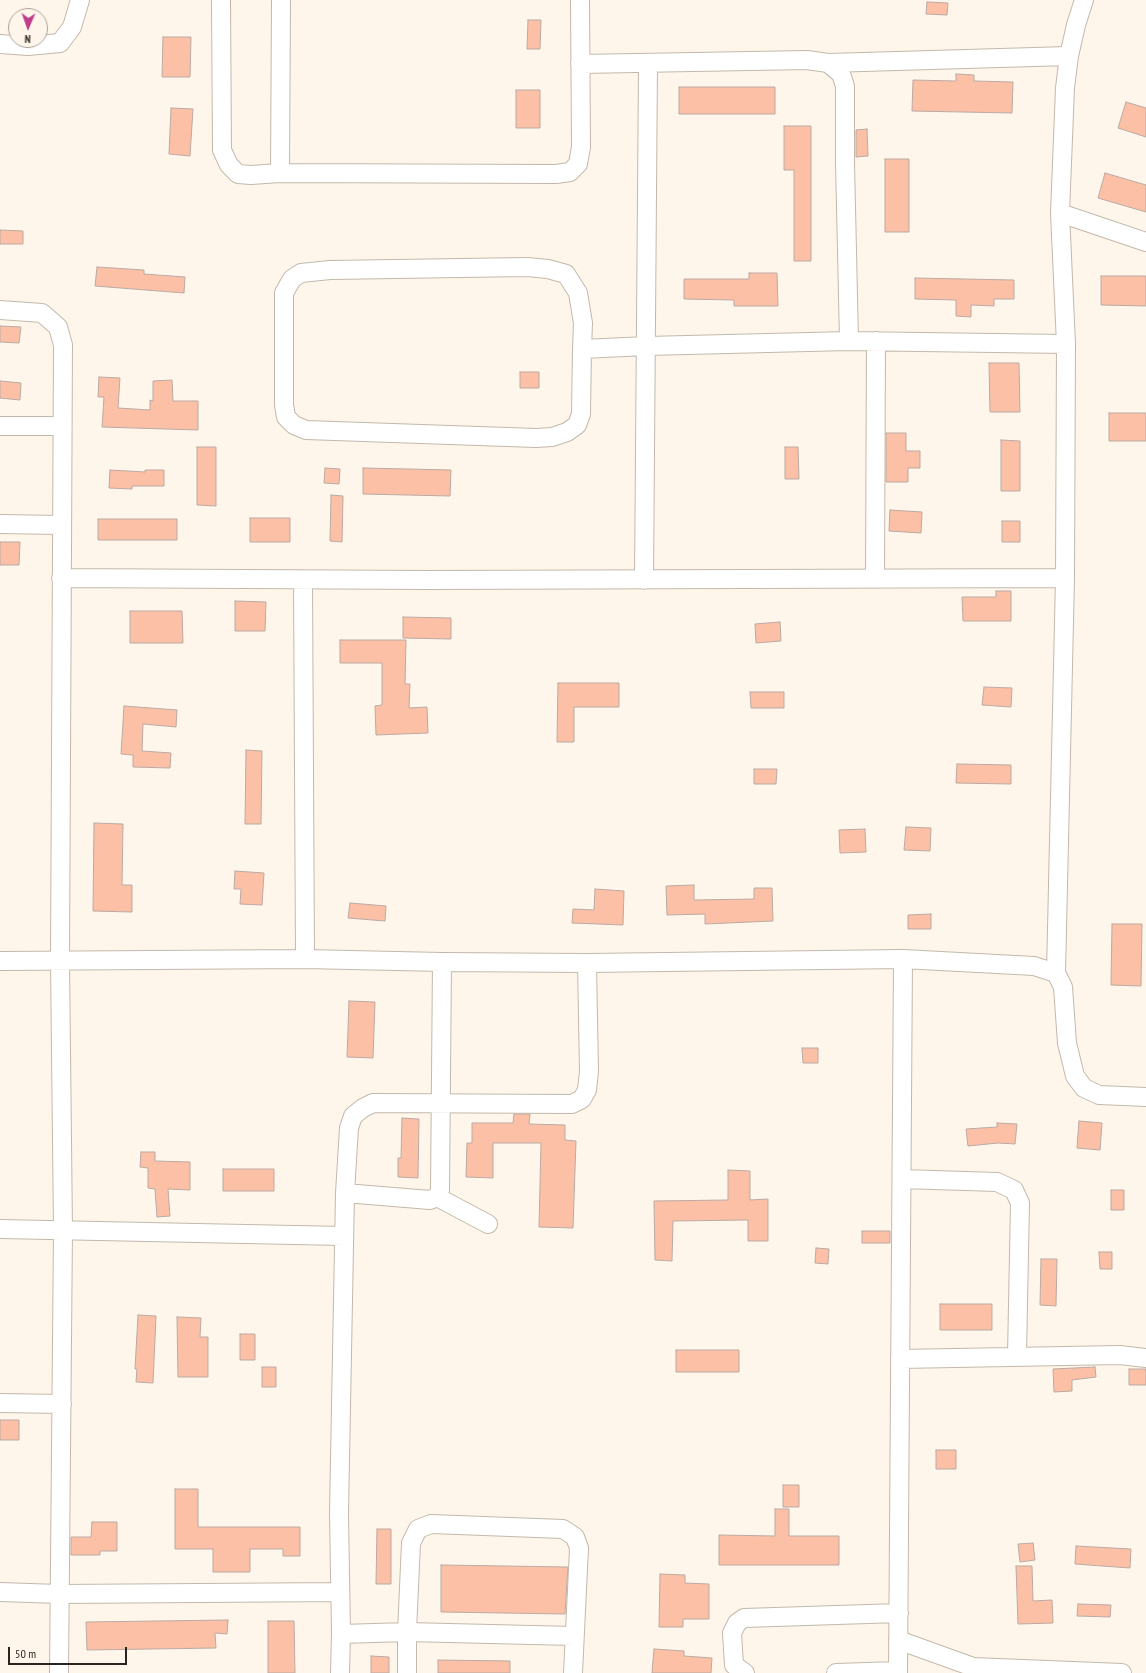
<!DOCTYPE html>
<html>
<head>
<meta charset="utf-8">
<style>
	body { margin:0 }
	#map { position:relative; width:1146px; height:1673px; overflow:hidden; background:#fff6eb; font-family:"PT Sans Narrow",sans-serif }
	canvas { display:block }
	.north { position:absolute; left:8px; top:8px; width:40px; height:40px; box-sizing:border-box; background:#fff6eb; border:1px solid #a9a299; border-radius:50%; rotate:182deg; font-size:11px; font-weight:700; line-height:16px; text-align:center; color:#28241f }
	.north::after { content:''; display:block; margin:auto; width:14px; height:18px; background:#bf3f8a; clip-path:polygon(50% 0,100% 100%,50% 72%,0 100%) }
	.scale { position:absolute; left:8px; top:1647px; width:119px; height:18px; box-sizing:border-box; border:2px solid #28241f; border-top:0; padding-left:5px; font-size:12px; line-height:14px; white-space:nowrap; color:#28241f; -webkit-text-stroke:3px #fff6eb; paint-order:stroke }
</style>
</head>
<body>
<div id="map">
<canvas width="1146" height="1673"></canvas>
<div class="north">N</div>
<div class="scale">50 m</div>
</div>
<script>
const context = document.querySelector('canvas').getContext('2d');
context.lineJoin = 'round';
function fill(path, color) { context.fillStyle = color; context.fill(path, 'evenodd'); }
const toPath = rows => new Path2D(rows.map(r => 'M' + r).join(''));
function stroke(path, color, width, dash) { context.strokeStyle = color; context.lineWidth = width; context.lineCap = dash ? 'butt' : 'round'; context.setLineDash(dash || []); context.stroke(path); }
const building = toPath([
	[927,2,948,3,947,15,926,14,927,2],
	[528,20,541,20,540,49,527,49,528,20],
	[163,37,191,37,190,77,162,77,163,37],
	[956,74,974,75,974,81,1013,82,1012,113,912,111,913,80,956,81,956,74],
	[679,87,775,87,775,114,679,114,679,87],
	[516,90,540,90,540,128,516,128,516,90],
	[1126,102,1146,108,1146,137,1118,128,1126,102],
	[171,108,193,109,190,156,169,154,171,108],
	[784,126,811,126,811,261,794,261,794,170,784,170,784,126],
	[867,129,868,156,856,157,856,130,867,129],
	[885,159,909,159,909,232,885,232,885,159],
	[1105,173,1146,185,1146,212,1098,198,1105,173],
	[0,230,23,231,23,244,0,244,0,230],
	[97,267,144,270,144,274,185,277,184,293,95,286,97,267],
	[749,273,777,273,778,306,734,306,734,300,684,299,684,279,749,279,749,273],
	[1101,276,1146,276,1146,306,1101,305,1101,276],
	[915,278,1014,280,1014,299,994,299,994,306,971,305,971,317,956,316,956,300,915,299,915,278],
	[0,326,21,327,19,343,0,342,0,326],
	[989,363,1019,363,1020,412,990,412,989,363],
	[520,372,539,372,539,388,520,388,520,372],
	[99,377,120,378,118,408,150,410,150,400,153,401,153,381,172,380,173,401,198,401,198,430,102,427,104,397,98,397,99,377],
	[0,381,21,383,20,400,0,398,0,381],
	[1109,413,1146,413,1146,441,1109,441,1109,413],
	[886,433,906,433,906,451,920,451,920,468,908,468,908,482,886,482,886,433],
	[1001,440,1020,441,1020,491,1001,491,1001,440],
	[197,447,216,447,216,506,197,505,197,447],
	[785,447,798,447,799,479,785,479,785,447],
	[325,468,340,469,339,484,324,483,325,468],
	[363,468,451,470,450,496,363,494,363,468],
	[110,470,145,472,145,470,164,470,164,486,132,486,132,489,109,488,110,470],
	[331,495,343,496,342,542,330,541,331,495],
	[890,510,922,512,921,533,889,531,890,510],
	[250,518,290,518,290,542,250,542,250,518],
	[98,519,177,519,177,540,98,540,98,519],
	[1002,521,1020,521,1020,542,1002,542,1002,521],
	[0,542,20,542,19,565,0,565,0,542],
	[996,591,1011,591,1011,621,963,621,962,597,996,597,996,591],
	[235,601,266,602,265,631,235,631,235,601],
	[130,611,182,611,183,643,130,643,130,611],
	[403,617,451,618,451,639,403,638,403,617],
	[780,622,781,641,756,643,755,624,780,622],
	[340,640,406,640,405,684,410,684,409,708,427,707,428,733,376,735,375,706,382,705,382,663,340,663,340,640],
	[558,683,619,683,619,707,574,707,574,742,557,742,558,683],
	[984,687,1012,688,1011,707,982,705,984,687],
	[750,692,784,692,784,708,751,708,750,692],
	[124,706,177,710,176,727,143,724,142,751,171,753,170,768,133,767,133,755,121,754,124,706],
	[246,750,262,751,261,824,245,824,246,750],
	[957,764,1011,765,1011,784,956,783,957,764],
	[754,769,777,769,776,784,754,784,754,769],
	[94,823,123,824,122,885,132,885,132,912,93,911,94,823],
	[906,827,931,828,930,851,904,850,906,827],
	[865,829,866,852,840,853,839,830,865,829],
	[235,871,264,873,262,905,240,904,241,889,234,889,235,871],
	[694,885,694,900,754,899,754,888,772,888,773,921,705,924,705,914,667,915,666,886,694,885],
	[595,889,624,891,623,925,572,923,573,909,594,910,595,889],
	[350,903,386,906,385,921,348,918,350,903],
	[931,914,931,929,908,929,908,915,931,914],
	[1112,924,1142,924,1141,986,1111,985,1112,924],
	[349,1001,375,1002,373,1058,347,1057,349,1001],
	[802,1048,818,1048,818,1063,803,1063,802,1048],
	[514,1114,530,1114,529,1124,565,1125,565,1140,576,1141,573,1228,539,1227,541,1143,493,1143,493,1178,466,1177,467,1143,472,1143,472,1123,513,1123,514,1114],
	[402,1118,419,1119,418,1178,398,1177,398,1158,401,1158,402,1118],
	[1079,1121,1102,1123,1100,1150,1077,1148,1079,1121],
	[997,1123,1017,1124,1015,1144,998,1143,968,1146,966,1129,997,1127,997,1123],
	[141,1152,155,1152,155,1161,190,1162,190,1190,168,1189,170,1216,157,1217,155,1189,148,1188,148,1168,140,1167,141,1152],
	[223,1169,274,1169,274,1191,223,1191,223,1169],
	[728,1170,750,1171,750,1200,768,1199,768,1241,748,1241,748,1220,673,1221,672,1261,655,1260,654,1201,728,1200,728,1170],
	[1111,1190,1124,1190,1124,1210,1111,1210,1111,1190],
	[862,1231,890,1231,890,1243,862,1243,862,1231],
	[816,1248,829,1249,828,1264,815,1263,816,1248],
	[1099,1252,1112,1252,1112,1269,1100,1269,1099,1252],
	[1041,1259,1057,1259,1056,1306,1040,1305,1041,1259],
	[940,1304,992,1304,992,1330,940,1330,940,1304],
	[138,1315,156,1316,153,1383,136,1382,137,1369,135,1369,138,1315],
	[177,1317,201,1318,200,1337,208,1337,208,1377,178,1377,177,1317],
	[240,1334,255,1334,255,1360,240,1360,240,1334],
	[676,1350,739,1350,739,1372,676,1372,676,1350],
	[262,1367,276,1367,276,1387,262,1387,262,1367],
	[1095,1367,1096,1377,1072,1380,1072,1391,1054,1392,1053,1369,1095,1367],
	[1129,1369,1146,1369,1146,1385,1129,1385,1129,1369],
	[0,1420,19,1420,19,1440,0,1440,0,1420],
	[936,1450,956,1450,956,1469,936,1469,936,1450],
	[783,1485,799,1485,799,1507,783,1507,783,1485],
	[175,1489,198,1489,198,1527,300,1527,300,1556,283,1556,283,1549,250,1549,250,1572,213,1572,213,1549,175,1549,175,1489],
	[775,1509,789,1509,789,1536,839,1536,839,1565,719,1565,719,1535,775,1536,775,1509],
	[92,1522,117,1522,117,1551,100,1551,100,1555,71,1555,71,1537,91,1537,92,1522],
	[377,1529,391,1529,391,1584,376,1584,377,1529],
	[1033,1543,1035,1560,1020,1562,1018,1544,1033,1543],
	[1076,1546,1131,1549,1130,1568,1075,1564,1076,1546],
	[441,1565,568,1567,565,1614,441,1612,441,1565],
	[1016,1566,1032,1566,1033,1601,1052,1600,1053,1623,1018,1624,1016,1566],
	[660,1574,685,1575,685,1583,709,1584,709,1619,683,1619,683,1627,659,1627,660,1574],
	[1078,1604,1111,1605,1110,1617,1077,1616,1078,1604],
	[228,1620,227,1634,215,1633,216,1648,87,1650,86,1622,228,1620],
	[268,1621,294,1621,295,1673,268,1673,268,1621],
	[654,1649,684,1651,684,1656,712,1658,711,1673,652,1673,654,1649],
	[371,1656,389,1657,389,1673,371,1673,371,1656],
	[438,1660,510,1661,510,1673,438,1673,438,1660]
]);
const minor = toPath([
	[221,0,222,150,229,165,238,174,251,175,280,173,556,174,570,172,578,164,581,147,580,0],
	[0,44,28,46,60,43,72,27,80,0],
	[828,63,1069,56],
	[580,64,807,60,828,63,841,74,845,86,845,162,849,341,1066,344],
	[280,173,281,0],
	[1060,213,1146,242],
	[0,310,42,313,58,327,63,345,60,961,63,1230,59,1673],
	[582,349,581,414,577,425,567,432,552,437,536,438,306,430,294,425,286,417,284,405,284,293,292,279,301,273,330,270,527,267,548,269,566,274,578,293,583,323,582,349,647,346,849,341],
	[0,426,62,426],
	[0,524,61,525],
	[61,578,427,580,1065,578],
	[875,579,876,341],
	[303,580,305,959],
	[644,580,648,64],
	[0,961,305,959,442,962,587,963,903,959,1034,966,1056,973,1063,987,1067,1043,1075,1076,1084,1088,1099,1095,1146,1097],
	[1056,973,1065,578,1066,344,1060,213,1065,88,1069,56,1076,25,1084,0],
	[902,1179,997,1182,1014,1190,1020,1203,1017,1356],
	[345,1193,430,1200,437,1197,440,1190,442,962],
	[437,1197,488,1224],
	[0,1229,344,1236],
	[900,1359,1120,1355,1146,1358],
	[0,1403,62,1404],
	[0,1592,59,1594,340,1592],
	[341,1634,407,1632,574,1636],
	[898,1640,973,1667,1122,1673],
	[340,1673,341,1634,339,1513,345,1193,349,1128,353,1116,363,1108,373,1103,572,1104,582,1099,587,1090,589,1071,587,963],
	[407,1673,407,1632,411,1543,418,1529,431,1524,563,1529,575,1537,579,1548,573,1673],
	[745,1673,734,1665,732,1633,737,1623,744,1618,899,1613],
	[836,1673,898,1671],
	[898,1673,903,959]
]);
fill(building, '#fbc0a6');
stroke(building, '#bbaaa3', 1);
stroke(minor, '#c2b9ab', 20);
stroke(minor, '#fff', 18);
</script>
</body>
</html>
